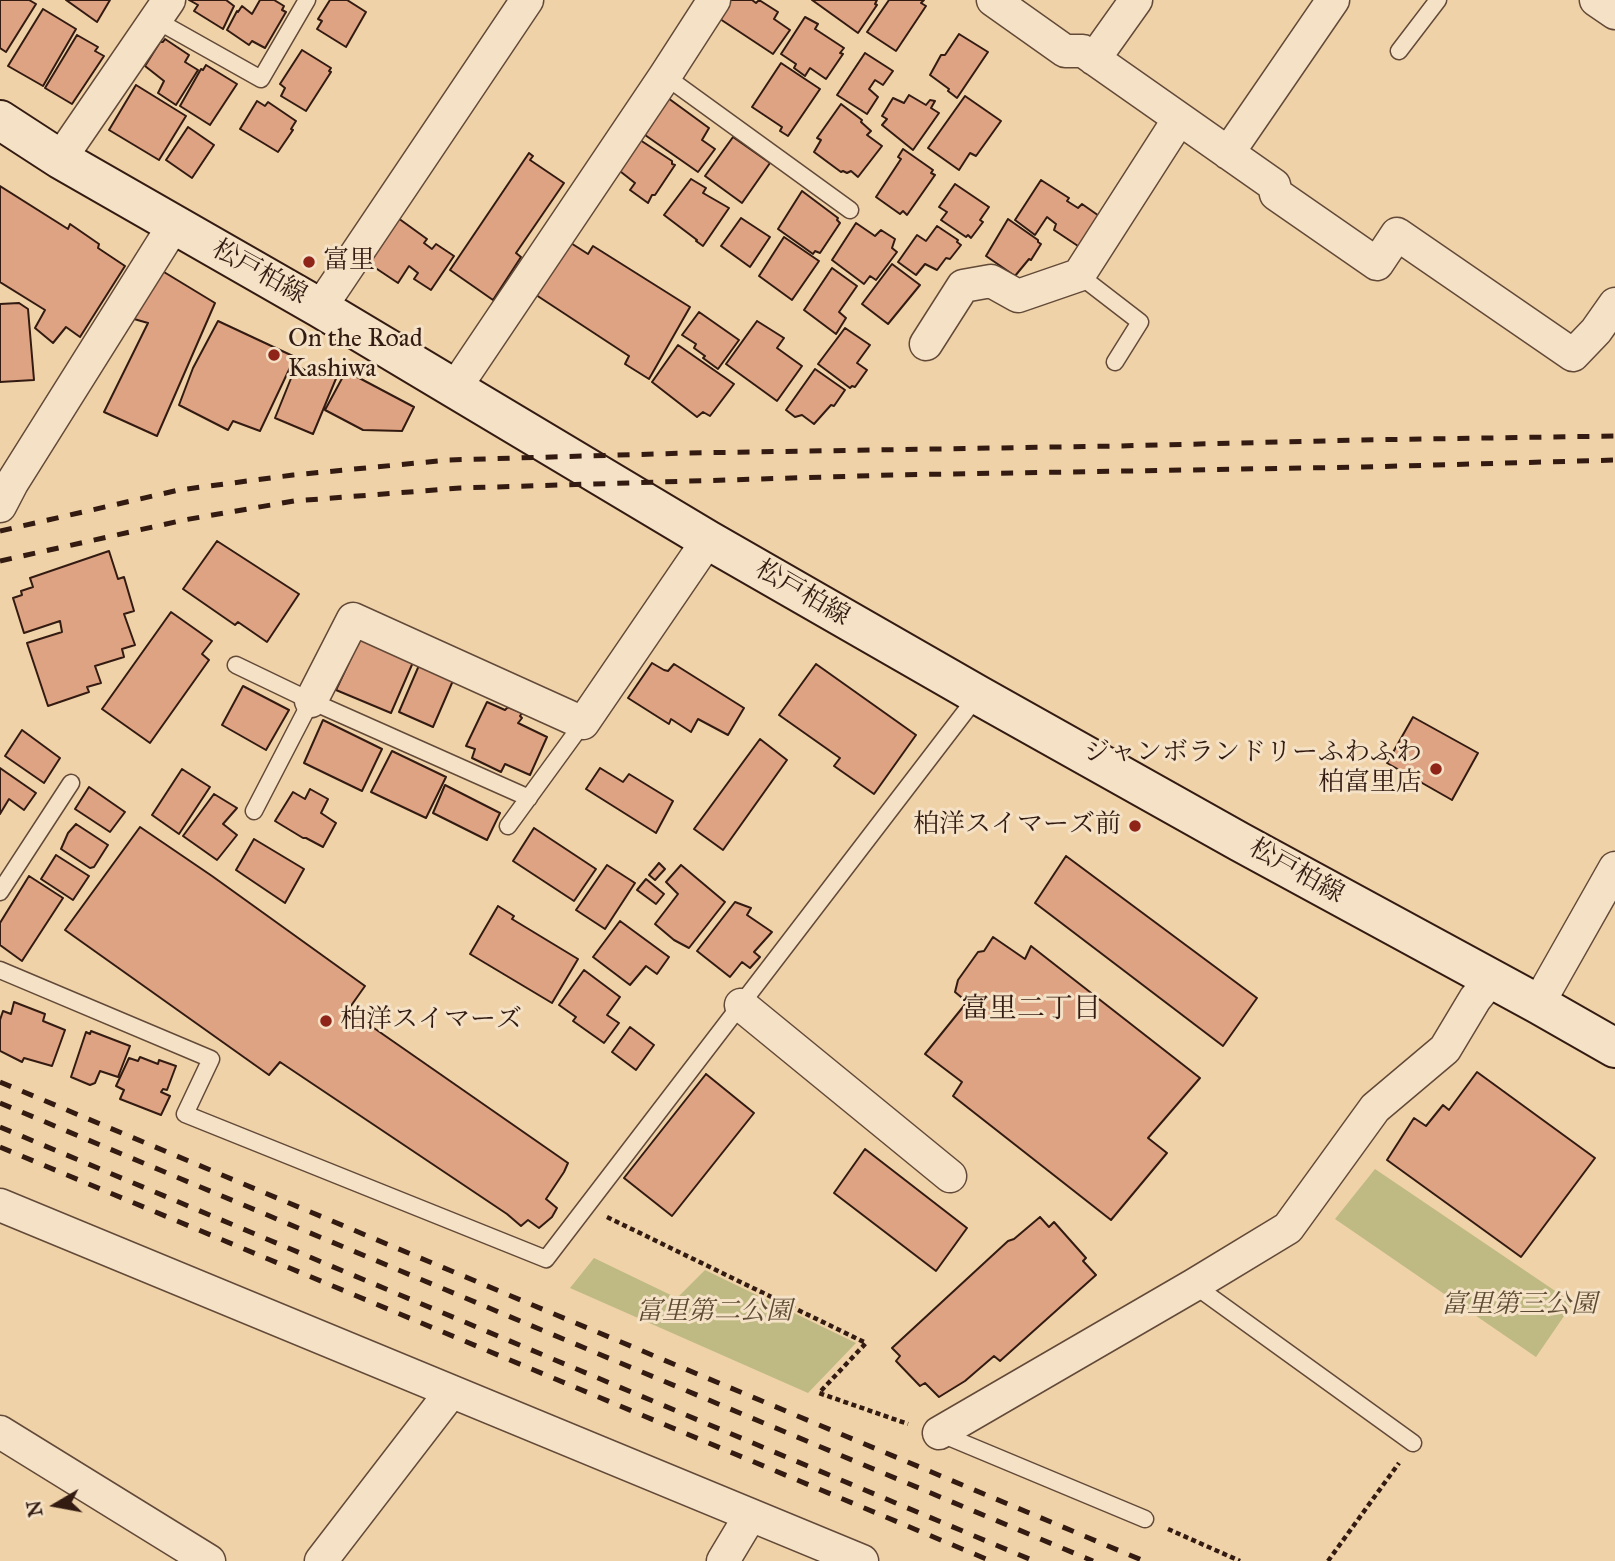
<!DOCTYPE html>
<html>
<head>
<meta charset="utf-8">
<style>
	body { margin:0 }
	#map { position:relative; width:1615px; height:1561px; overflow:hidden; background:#efd2a8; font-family:"IM FELL Great Primer",serif }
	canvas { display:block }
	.north { position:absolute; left:21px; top:1470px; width:70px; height:70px; -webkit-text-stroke:5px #f5e2c6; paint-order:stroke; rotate:260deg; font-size:19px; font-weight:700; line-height:28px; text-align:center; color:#331b12 }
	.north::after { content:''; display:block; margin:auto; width:24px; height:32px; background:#331b12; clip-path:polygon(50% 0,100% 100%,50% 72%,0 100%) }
</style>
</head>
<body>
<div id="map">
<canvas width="1615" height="1561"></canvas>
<div class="north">N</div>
</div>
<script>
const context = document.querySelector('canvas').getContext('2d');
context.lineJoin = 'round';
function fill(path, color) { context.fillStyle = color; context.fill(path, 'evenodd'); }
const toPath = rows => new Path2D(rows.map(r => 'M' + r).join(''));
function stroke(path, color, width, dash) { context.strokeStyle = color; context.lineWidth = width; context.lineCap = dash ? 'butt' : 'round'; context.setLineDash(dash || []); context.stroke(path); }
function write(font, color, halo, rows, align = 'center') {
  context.font = font + ' "IM FELL Great Primer","Noto Serif JP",serif'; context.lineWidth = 6; context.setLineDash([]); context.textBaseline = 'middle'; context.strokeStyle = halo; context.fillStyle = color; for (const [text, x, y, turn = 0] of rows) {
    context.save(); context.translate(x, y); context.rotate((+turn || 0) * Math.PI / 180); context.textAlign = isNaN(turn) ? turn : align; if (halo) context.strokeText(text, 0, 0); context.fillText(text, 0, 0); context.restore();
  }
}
const green = toPath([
	[1375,1169,1573,1303,1536,1357,1335,1219],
	[594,1258,677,1298,705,1270,856,1343,808,1393,570,1288]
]);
const building = toPath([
	[0,0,29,0,36,4,6,52,0,48,0,0],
	[66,0,110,0,97,22,66,0],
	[189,0,226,0,234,6,223,29,194,11,198,5,189,0],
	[260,0,274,0,284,6,282,10,286,12,265,48,252,41,249,45,227,30,237,11,238,12,242,6,252,14,260,0],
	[330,0,347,0,366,12,346,47,317,29,322,21,318,19,330,0],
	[727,0,752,0,756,3,759,0,778,12,774,19,790,30,773,54,717,17,727,0],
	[812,0,877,0,875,4,877,5,858,33,812,0],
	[889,0,924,0,921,3,926,6,896,51,867,32,889,0],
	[43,9,76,29,43,86,8,66,43,9],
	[805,17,818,24,815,29,844,48,840,53,843,54,826,79,810,68,805,76,794,68,796,64,781,54,805,17],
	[959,34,988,52,957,98,948,91,949,89,930,75,941,55,945,55,959,34],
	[77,35,98,47,95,51,104,56,72,104,45,88,77,35],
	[165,39,189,55,185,62,198,70,176,105,158,93,164,81,145,66,160,42,163,42,165,39],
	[302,50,331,68,329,71,331,72,306,111,281,96,285,88,280,84,302,50],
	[865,53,893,71,883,85,875,80,869,89,878,97,867,114,837,95,865,53],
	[781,63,820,89,788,136,780,131,782,127,752,107,781,63],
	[206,65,237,84,210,125,180,106,201,69,203,70,206,65],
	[136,85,186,116,159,160,109,130,136,85],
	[909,95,926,105,930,100,935,101,931,108,939,113,913,150,882,125,887,119,882,116,893,98,904,103,909,95],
	[965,96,1001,121,976,156,970,153,959,170,928,148,965,96],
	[668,98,709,128,702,140,715,149,698,172,645,135,668,98],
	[257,101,265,106,268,102,296,121,291,129,293,130,278,152,240,129,257,101],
	[841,104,862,120,861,122,871,131,867,135,882,146,858,177,851,171,847,173,843,171,841,172,814,152,821,140,817,138,841,104],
	[188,127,214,145,192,178,166,160,188,127],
	[733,137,770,163,742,203,705,176,733,137],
	[637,138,672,161,672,164,675,165,655,195,652,195,648,203,630,190,635,183,616,168,637,138],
	[903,149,933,170,931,173,935,175,907,215,903,211,900,214,876,197,901,159,898,157,903,149],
	[529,153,533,156,530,160,564,183,516,253,521,257,493,300,450,270,529,153],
	[691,179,706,188,703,193,729,208,703,246,696,241,697,240,664,215,691,179],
	[1041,180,1069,198,1067,201,1078,208,1082,204,1102,218,1081,248,1054,230,1056,224,1047,217,1035,235,1015,220,1041,180],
	[955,184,989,207,980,220,983,222,971,238,968,235,966,237,941,220,947,212,939,207,955,184],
	[0,186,68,229,70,224,99,244,98,248,125,266,80,337,66,327,53,343,35,328,45,310,0,282,0,186],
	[802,191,838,218,837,220,840,223,820,253,815,251,813,254,778,229,802,191],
	[398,218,427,239,424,243,432,249,436,244,454,256,431,290,414,279,418,273,409,266,398,283,368,263,398,218],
	[741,218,770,237,750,267,721,246,741,218],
	[1008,219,1038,240,1038,242,1041,244,1031,260,1029,259,1015,276,986,256,1008,219],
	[856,223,875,236,881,230,895,239,892,248,897,252,876,280,870,276,864,284,832,260,856,223],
	[937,226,958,240,957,242,961,245,950,259,946,258,937,270,925,264,916,275,898,262,917,235,926,241,937,226],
	[784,237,819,261,792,300,759,276,784,237],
	[563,238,588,254,593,246,690,307,649,379,625,364,629,356,530,291,563,238],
	[892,264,920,285,888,324,862,304,892,264],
	[832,268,857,286,839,312,846,318,836,334,804,310,832,268],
	[159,269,215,303,157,436,104,412,148,323,134,319,159,269],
	[19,303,28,309,34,380,0,382,0,304,19,303],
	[699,312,739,340,718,369,703,358,705,356,694,348,696,344,682,335,699,312],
	[218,321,295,357,260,431,233,421,228,430,179,405,193,368,218,321],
	[757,321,784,338,777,348,802,366,777,401,726,364,757,321],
	[845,328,870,345,857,363,867,370,855,387,852,386,850,388,818,364,845,328],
	[678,345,734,384,710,416,703,412,697,417,652,382,678,345],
	[320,363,322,363,340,369,313,434,275,418,296,366,314,374,320,363],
	[815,369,845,390,834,406,831,405,814,424,802,415,795,417,786,410,815,369],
	[346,371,414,407,402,431,363,430,325,410,346,371],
	[217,541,299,594,267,642,238,622,235,625,183,589,217,541],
	[109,551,118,579,124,577,134,611,124,614,135,645,122,649,124,657,95,666,101,683,87,687,89,692,48,706,27,643,62,632,60,621,24,633,13,598,22,595,21,591,33,587,30,578,109,551],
	[171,612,212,641,202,654,209,660,150,743,102,709,171,612],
	[361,637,414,660,391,713,336,690,361,637],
	[420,663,455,676,433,727,399,712,420,663],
	[652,663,664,670,668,671,674,664,744,708,728,735,698,719,691,732,671,719,669,724,628,698,652,663],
	[816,664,916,735,874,794,834,766,840,758,779,715,816,664],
	[243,686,289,710,266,750,222,725,243,686],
	[487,702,505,710,508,707,522,713,520,716,522,718,518,723,547,737,530,775,505,764,501,772,472,758,475,749,466,746,487,702],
	[1413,717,1478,753,1452,800,1387,763,1413,717],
	[323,720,382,749,362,791,304,763,323,720],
	[22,730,60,758,44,783,5,756,22,730],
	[760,739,787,760,723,850,694,829,760,739],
	[392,751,446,777,426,818,371,792,392,751],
	[0,768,36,793,24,810,9,799,0,814,0,768],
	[600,768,623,782,629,774,673,801,656,833,586,789,600,768],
	[182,769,210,787,179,834,152,815,182,769],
	[445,785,500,813,487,840,433,813,445,785],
	[89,787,125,812,110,832,75,809,89,787],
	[310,789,328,799,321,813,336,823,323,847,306,838,303,838,275,821,293,792,305,799,310,789],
	[214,794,237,808,223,824,237,835,217,860,183,836,214,794],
	[76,824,108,845,94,867,90,868,61,849,68,833,76,824],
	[140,827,212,876,365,986,348,1010,568,1163,564,1172,546,1199,557,1208,552,1217,539,1228,528,1220,521,1226,507,1214,280,1062,269,1075,65,930,140,827],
	[534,828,596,869,574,901,513,861,534,828],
	[254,839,304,869,285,903,236,870,254,839],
	[56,855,89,876,73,900,41,879,56,855],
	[1066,856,1257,998,1223,1046,1035,903,1066,856],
	[659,863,665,869,655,880,649,875,659,863],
	[607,865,635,883,605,929,576,910,607,865],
	[681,865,725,902,689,948,674,940,655,924,678,894,666,882,681,865],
	[29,876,63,898,22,961,0,945,0,923,29,876],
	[646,879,664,894,656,904,637,890,646,879],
	[735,902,751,908,747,915,772,932,754,952,760,957,750,968,742,962,730,977,697,951,735,902],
	[498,906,514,916,512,919,578,959,552,1003,470,954,498,906],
	[620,921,669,957,657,974,646,966,630,985,593,957,620,921],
	[993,937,1025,959,1031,946,1200,1078,1148,1138,1167,1153,1111,1220,953,1096,962,1082,925,1054,967,1002,955,992,958,980,978,952,984,951,993,937],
	[584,970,620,997,607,1015,619,1023,604,1043,573,1021,576,1017,559,1005,584,970],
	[14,1002,45,1014,43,1021,65,1030,52,1066,24,1058,22,1062,0,1051,0,1020,3,1011,11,1014,14,1002],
	[630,1027,654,1045,636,1070,612,1052,630,1027],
	[91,1031,130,1046,118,1077,100,1071,95,1083,90,1085,71,1077,86,1032,90,1034,91,1031],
	[140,1057,158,1064,159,1060,176,1066,167,1090,163,1089,161,1092,170,1096,161,1115,120,1099,124,1090,116,1086,129,1058,138,1061,140,1057],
	[1477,1072,1595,1158,1521,1257,1387,1160,1414,1118,1426,1126,1443,1105,1449,1110,1477,1072],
	[706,1074,754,1113,672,1216,624,1178,706,1074],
	[865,1149,967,1228,936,1271,834,1193,865,1149],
	[1040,1217,1049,1227,1054,1222,1086,1258,1083,1261,1096,1275,1000,1361,994,1356,965,1381,939,1397,925,1383,920,1386,896,1361,900,1356,892,1348,1008,1241,1014,1239,1040,1217]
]);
const path = toPath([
	[607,1217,866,1343,819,1393,908,1424],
	[1168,1529,1240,1561],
	[1328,1561,1399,1463]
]);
const service = toPath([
	[156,20,261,79,307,0],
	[1399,51,1438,0],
	[665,76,850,210],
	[1079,275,1140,322,1115,362],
	[236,665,311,701,529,798],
	[254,811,311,701],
	[508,826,583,723],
	[0,892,71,783],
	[0,970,211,1059,185,1114,546,1259,978,695],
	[1194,1285,1413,1443],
	[939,1433,1145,1519]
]);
const minor = toPath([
	[993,0,1065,51,1083,51,1274,185,1276,194,1377,264,1397,234,1573,355,1596,331,1615,304],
	[1596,0,1615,13],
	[1094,59,1136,0],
	[1228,153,1333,0],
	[60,159,169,0],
	[320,308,527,0],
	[926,344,963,286,991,281,1018,296,1079,275,1179,119],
	[455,388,665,76,714,0],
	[0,506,12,483,174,225],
	[311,701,353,619,583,723,708,540],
	[1538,1004,1615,868],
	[741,1005,950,1176],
	[0,1205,862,1561],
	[0,1432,209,1561],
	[939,1433,1194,1285,1288,1228,1375,1108,1445,1049,1475,999,1491,979],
	[321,1561,451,1392],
	[723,1561,750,1516]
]);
const secondary = toPath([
	[0,120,60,159,320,308,708,540,978,695,1240,842,1538,1004,1615,1048]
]);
const rail = toPath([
	[0,531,179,490,293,475,448,460,689,453,1118,446,1361,440,1615,436],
	[0,561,184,520,294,501,460,488,892,475,1363,467,1615,460],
	[0,1082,1144,1561],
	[0,1103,1093,1561],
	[0,1127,1034,1561],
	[0,1147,991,1561]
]);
const markers = [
	[309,262,7,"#8f2418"],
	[274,355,7,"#8f2418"],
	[1436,769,7,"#8f2418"],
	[1135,826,7,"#8f2418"],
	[326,1021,7,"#8f2418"]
];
const poiNames = [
	["富里",323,262],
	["On the Road",288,340],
	["Kashiwa",288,370],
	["ジャンボランドリーふわふわ",1422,754,"right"],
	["柏富里店",1422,784,"right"],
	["柏洋スイマーズ前",1121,826,"right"],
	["柏洋スイマーズ",340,1021]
];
const streetNames = [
	["松戸柏線",259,273,29],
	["松戸柏線",802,594,30],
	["松戸柏線",1296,872,29]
];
const parkNames = [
	["富里第三公園",1519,1306],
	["富里第二公園",714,1313]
];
const neighbourhoodNames = [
	["富里二丁目",1031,1010]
];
fill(green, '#bfba84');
fill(building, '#dea383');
stroke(building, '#331b12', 2);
stroke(service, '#624938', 19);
stroke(minor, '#624938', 35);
stroke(secondary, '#331b12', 42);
stroke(path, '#331b12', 4.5, [5, 3.5]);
stroke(service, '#f5e2c6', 16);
stroke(minor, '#f5e2c6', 32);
stroke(secondary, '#f5e2c6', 38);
stroke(rail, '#331b12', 5, [12, 12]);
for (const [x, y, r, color] of markers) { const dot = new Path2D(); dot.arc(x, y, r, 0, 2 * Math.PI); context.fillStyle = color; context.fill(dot); stroke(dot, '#f5e2c6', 2.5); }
write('26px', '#331b12', '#f5e2c6', poiNames, 'left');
write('26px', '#331b12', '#f5e2c6', streetNames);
write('italic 26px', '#5d4b34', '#f5e2c6', parkNames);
write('28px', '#331b12', '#f5e2c6', neighbourhoodNames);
</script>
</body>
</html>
